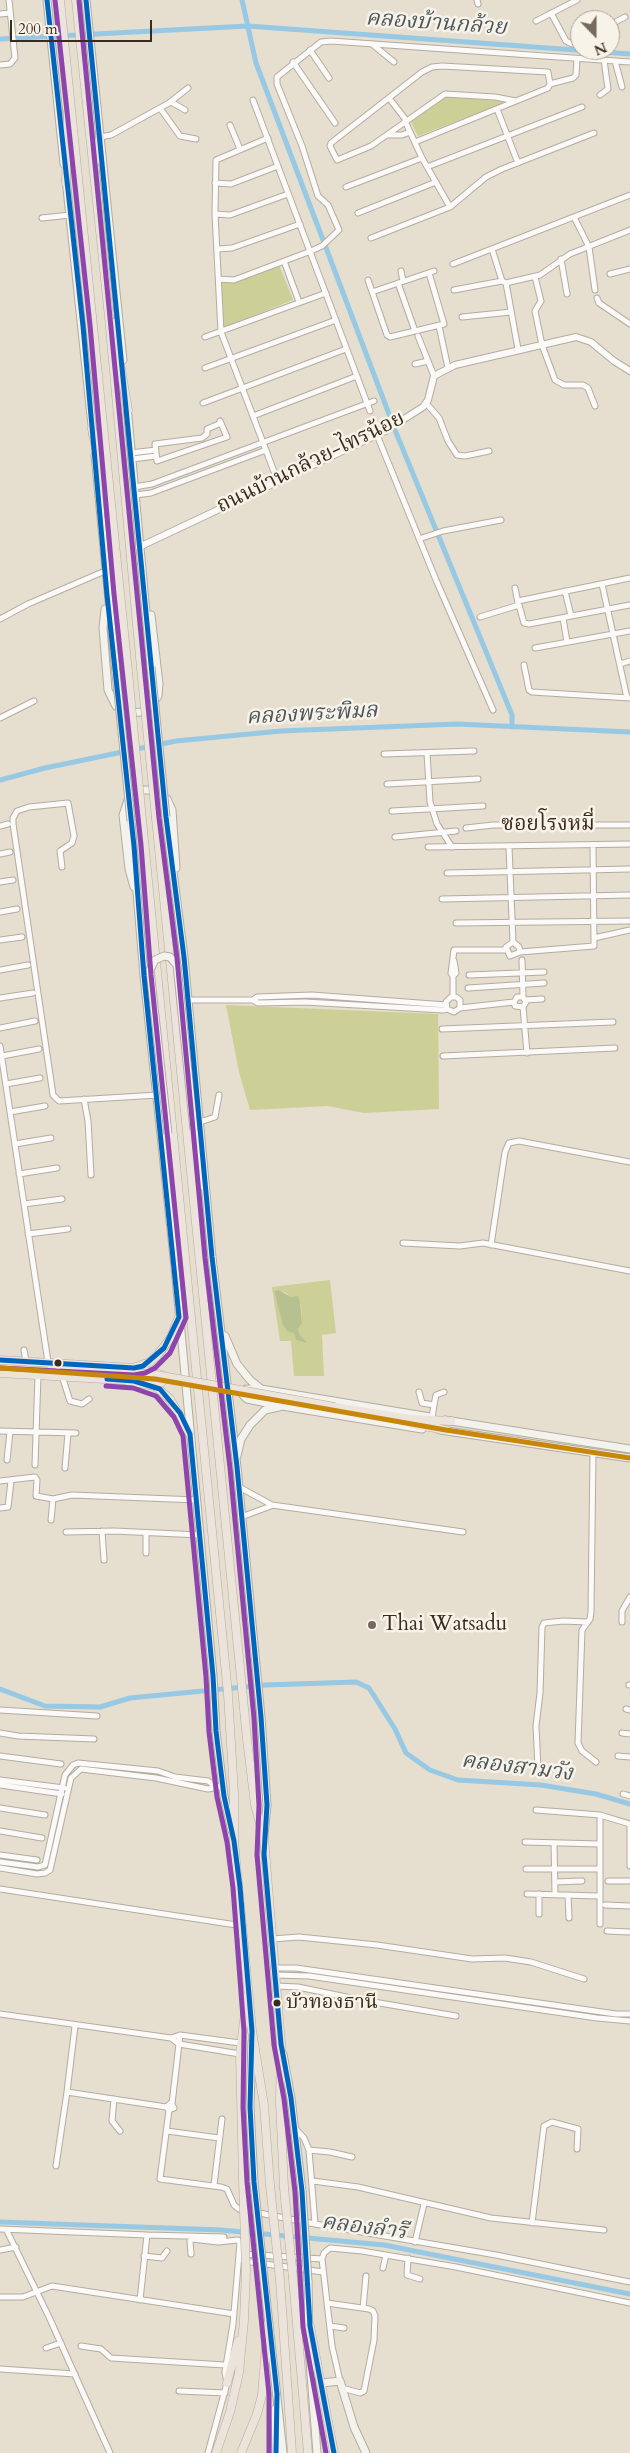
<!DOCTYPE html>
<html>
<head>
<meta charset="utf-8">
<style>
	body { margin:0 }
	#map { position:relative; width:630px; height:2453px; overflow:hidden; background:#e6dece; font-family:Cardo,serif }
	canvas { display:block }
	.north { position:absolute; left:570px; top:10px; width:50px; height:50px; box-sizing:border-box; background:#f7f3e8; border:1px solid #aca397; border-radius:50%; rotate:158deg; font-size:14px; font-weight:700; line-height:20px; text-align:center; color:#3b2a1e }
	.north::after { content:''; display:block; margin:auto; width:18px; height:22px; background:#77695c; clip-path:polygon(50% 0,100% 100%,50% 72%,0 100%) }
	.scale { position:absolute; left:10px; top:20px; width:142px; height:22px; box-sizing:border-box; border:2px solid #3b2a1e; border-top:0; padding-left:6px; font-size:15px; line-height:18px; white-space:nowrap; color:#3b2a1e; -webkit-text-stroke:4px #f7f3e8; paint-order:stroke }
</style>
</head>
<body>
<div id="map">
<canvas width="630" height="2453"></canvas>
<div class="north">N</div>
<div class="scale">200 m</div>
</div>
<script>
const context = document.querySelector('canvas').getContext('2d');
context.lineJoin = 'round';
function fill(path, color) { context.fillStyle = color; context.fill(path, 'evenodd'); }
const toPath = rows => new Path2D(rows.map(r => 'M' + r).join(''));
function stroke(path, color, width, dash) { context.strokeStyle = color; context.lineWidth = width; context.lineCap = dash ? 'butt' : 'round'; context.setLineDash(dash || []); context.stroke(path); }
function write(font, color, halo, rows, align = 'center') {
  context.font = font + ' Cardo,"Noto Serif Thai",serif'; context.lineWidth = 5; context.setLineDash([]); context.textBaseline = 'middle'; context.strokeStyle = halo; context.fillStyle = color; for (const [text, x, y, turn = 0] of rows) {
    context.save(); context.translate(x, y); context.rotate((+turn || 0) * Math.PI / 180); context.textAlign = isNaN(turn) ? turn : align; if (halo) context.strokeText(text, 0, 0); context.fillText(text, 0, 0); context.restore();
  }
}
const green = toPath([
	[448,97,503,101,504,103,418,136,411,122,442,99],
	[279,265,293,300,225,327,222,325,221,283,234,283],
	[226,1005,438,1014,439,1109,364,1113,328,1106,250,1110,239,1072],
	[330,1280,336,1333,322,1335,324,1376,294,1376,291,1341,280,1341,272,1287],
	[279,1290,286,1293,301,1305,302,1322,298,1328,300,1335,304,1337,294,1333,277,1302,274,1291]
]);
const forest = toPath([
	[279,1290,291,1297,298,1296,300,1302,302,1323,298,1329,300,1335,307,1343,296,1340,294,1333,287,1331,283,1325,274,1291]
]);
const canal = toPath([
	[242,0,256,63,395,430,512,715,512,727],
	[0,39,248,26,630,54],
	[0,780,45,768,176,741,281,731,457,724,630,732],
	[0,1689,45,1706,100,1707,130,1698,265,1685,356,1682,369,1688,395,1729,406,1753,430,1770,458,1780,541,1785,596,1794,630,1804],
	[0,2222,221,2230,384,2245,630,2294]
]);
const minor = toPath([
	[477,0,478,4],
	[551,13,566,41,572,44,580,40],
	[0,14,10,13],
	[536,21,577,0],
	[610,25,625,17],
	[372,44,394,62],
	[310,50,329,78],
	[615,61,622,87],
	[293,62,335,123],
	[0,65,10,64,15,58,9,0],
	[600,95,608,89,604,60],
	[389,98,406,120],
	[253,100,370,411],
	[516,101,495,97,445,94,371,146,337,160,330,146,331,143,422,72,432,67,442,66,548,72,550,84],
	[171,102,185,110],
	[160,108,180,136,196,139],
	[497,109,518,163],
	[405,121,422,158,450,207],
	[230,125,240,149],
	[387,135,402,135,410,132],
	[100,137,111,135,169,103,188,88],
	[268,138,216,160,215,214,221,332,278,482],
	[415,142,548,88,550,84,573,78,576,75,577,59],
	[427,167,582,107],
	[215,183,231,184,278,166],
	[346,187,422,158],
	[358,213,436,182],
	[215,214,230,215,288,194],
	[574,217,589,247,595,290],
	[42,218,70,215],
	[371,238,450,207,486,177,502,169,594,133],
	[218,249,232,248,300,224],
	[492,249,502,281,506,283,518,349],
	[561,259,567,294],
	[284,261,299,302],
	[453,264,630,195],
	[401,271,403,281],
	[610,274,630,269],
	[535,277,541,301,535,311,542,345,555,380,564,385,583,385,588,388,595,406],
	[219,279,234,280,311,251,322,246,339,230,328,205,318,196,302,146,277,84,277,77,321,42,331,41,630,62],
	[368,280,387,335,390,337,444,324,429,273],
	[398,283,415,331],
	[506,283,540,275,570,254,630,230],
	[454,290,502,281],
	[372,292,434,271],
	[597,298,599,303,630,324],
	[462,317,511,312],
	[439,326,448,368],
	[418,336,434,376],
	[205,337,326,293],
	[415,364,428,361],
	[205,368,336,320],
	[203,403,346,349],
	[426,403,439,418,448,441,457,455,465,456,489,451],
	[253,416,357,376],
	[220,421,227,437,157,461,155,444,202,438,207,434,207,429,221,423],
	[377,435,436,580,493,710],
	[131,453,156,450],
	[132,459,156,456],
	[134,487,152,484,374,401],
	[135,495,151,493,266,450],
	[419,539,443,531,501,520],
	[602,584,627,698],
	[515,588,518,603],
	[565,591,571,616],
	[518,601,630,578],
	[480,617,519,605,524,623,529,624,630,605],
	[563,618,567,642],
	[0,619,28,604,105,571],
	[535,648,630,631],
	[620,664,630,661],
	[524,665,529,690,532,692,630,698],
	[0,718,34,701],
	[427,753,430,802,437,824,452,847],
	[384,754,474,751],
	[387,784,478,779],
	[392,811,483,806],
	[0,826,8,824],
	[466,828,493,825,630,825],
	[395,837,456,831],
	[428,847,630,844],
	[509,847,513,942],
	[0,854,10,852],
	[62,867,60,851,72,843,74,836,68,803,29,807,17,811,13,818,13,824,53,1095,59,1101,158,1095],
	[447,873,630,869],
	[0,882,13,880],
	[442,899,630,895],
	[0,912,17,909],
	[456,923,630,921],
	[594,938,630,930],
	[0,940,22,937],
	[520,952,519,947,513,942,506,947,510,956,520,952,594,946,593,845],
	[522,960,523,997],
	[0,970,28,965],
	[469,975,544,972],
	[453,976,456,973,454,961],
	[468,988,544,983],
	[453,997,453,976,451,973,454,950,506,950],
	[0,998,33,993],
	[189,1000,253,1000,258,1003,305,1002,443,1010,447,1009],
	[253,1000,257,997,312,995,446,1005],
	[525,1000,542,999],
	[523,1007,515,1006,514,1002,517,997,523,997,526,1002,523,1007,527,1053],
	[460,1008,460,1000,456,997,451,997,446,1002,447,1009,454,1012,460,1008,514,1002],
	[0,1028,35,1021],
	[442,1029,613,1022],
	[0,1046,48,1362],
	[2,1056,39,1049],
	[443,1056,615,1048],
	[6,1084,40,1078],
	[84,1099,88,1121,91,1175],
	[10,1112,45,1106],
	[200,1122,215,1117,219,1095],
	[15,1144,51,1138],
	[19,1174,57,1168],
	[24,1204,62,1199],
	[28,1234,68,1229],
	[403,1243,460,1246,483,1243,630,1271],
	[491,1245,505,1152,509,1143,519,1141,630,1162],
	[24,1350,26,1361],
	[62,1376,70,1401,82,1404,89,1399],
	[419,1392,422,1403,434,1405,432,1418],
	[434,1405,436,1395,444,1392],
	[0,1431,76,1433],
	[593,1452,591,1612,590,1619,582,1630,578,1743,582,1751,596,1762],
	[7,1460,10,1432],
	[35,1465,38,1375],
	[65,1468,68,1433],
	[0,1481,35,1477,37,1480,36,1496,53,1499,72,1495,197,1500],
	[239,1487,272,1505,463,1532],
	[0,1508,8,1507,11,1481],
	[241,1517,271,1506],
	[51,1520,53,1499],
	[102,1531,104,1560],
	[66,1532,114,1531,200,1535],
	[146,1553,146,1533],
	[622,1622,622,1611,630,1597],
	[629,1685,630,1685],
	[626,1709,630,1710],
	[0,1710,97,1716],
	[0,1733,18,1736,94,1739],
	[622,1733,630,1734],
	[0,1756,61,1764],
	[618,1756,630,1757],
	[538,1768,536,1726,540,1693,542,1627,544,1623,563,1621,588,1622],
	[0,1780,64,1788],
	[0,1785,62,1794],
	[623,1794,630,1796],
	[0,1808,45,1815],
	[536,1810,600,1815],
	[0,1831,42,1838],
	[525,1842,599,1844],
	[554,1843,555,1894],
	[0,1855,37,1860],
	[0,1862,38,1867,45,1865,65,1775,73,1765,78,1763,158,1771,175,1777,208,1781,215,1786],
	[630,1866,630,1824],
	[0,1868,37,1874,45,1873,50,1870,71,1778,81,1769,156,1778,208,1789,223,1786],
	[526,1869,599,1869],
	[608,1881,630,1881],
	[555,1882,582,1881],
	[0,1889,243,1926],
	[527,1894,599,1896],
	[539,1894,539,1914],
	[568,1895,569,1918],
	[605,1905,630,1906],
	[600,1924,600,1815,630,1824],
	[607,1931,630,1932],
	[272,1939,299,1937,377,1945,472,1959,505,1958,531,1962,584,1979],
	[274,1968,296,1968,616,2014,630,2014],
	[275,1975,309,1976,597,2018,630,2021],
	[276,1986,298,1987,356,1999,456,2016],
	[0,2014,171,2038,180,2035,240,2043],
	[75,2026,67,2092,166,2107],
	[171,2038,179,2044,240,2054],
	[114,2099,112,2121,120,2131],
	[172,2104,180,2035],
	[169,2110,174,2108,171,2103,166,2107,169,2110,160,2179,221,2187,227,2189,234,2205,239,2209,315,2224,309,2150,304,2138,294,2127],
	[167,2131,219,2138],
	[309,2150,330,2152,352,2157],
	[56,2166,67,2092],
	[313,2181,358,2187,491,2218,604,2230],
	[214,2185,222,2119],
	[532,2223,544,2126,552,2122,578,2129,577,2149],
	[315,2224,496,2255,630,2282],
	[0,2229,147,2235],
	[7,2231,49,2317,110,2453],
	[415,2242,424,2204],
	[0,2250,16,2247],
	[191,2254,190,2241,192,2239,218,2242,238,2240,240,2243,233,2324,225,2372,227,2383,208,2453],
	[243,2254,322,2259],
	[144,2256,162,2258,167,2251],
	[408,2258,407,2275,420,2279],
	[244,2261,323,2272],
	[383,2268,386,2255],
	[0,2297,23,2297,52,2286,234,2314],
	[140,2300,147,2235,224,2237],
	[327,2303,369,2309,373,2311,375,2316,374,2340,364,2391,360,2393,342,2388],
	[363,2308,366,2276],
	[330,2326,344,2328],
	[81,2346,101,2349,111,2358,225,2365],
	[46,2348,61,2343],
	[0,2369,75,2374],
	[340,2381,332,2346,322,2259,324,2253,330,2248,362,2251,456,2267,630,2303],
	[179,2391,225,2393]
]);
const tertiary = toPath([
	[139,547,385,431,423,407,428,400,434,376,455,365,576,337,591,342,614,361,630,371]
]);
const secondary = toPath([
	[47,0,64,164],
	[86,0,123,360],
	[66,179,93,435],
	[127,406,151,667],
	[95,455,116,673],
	[105,609,103,628,108,690,116,706,128,713,142,712,151,706,158,696,159,684,151,615],
	[166,817,184,957,212,1257,237,1467,261,1717,267,1805,264,1836],
	[131,821,144,976,175,1267,213,1676,216,1731,224,1796,232,1831],
	[134,887,129,869,123,815,128,800,134,794,143,790,152,790,167,799,172,810,176,868],
	[194,1130,203,1186],
	[168,1134,177,1241,176,1256],
	[225,1336,237,1364,250,1380,260,1388],
	[445,1420,630,1449],
	[422,1429,282,1406,247,1399,243,1395,246,1389,261,1389,430,1417],
	[440,1430,630,1458],
	[237,1456,241,1439,250,1425,265,1410,279,1407],
	[252,2042,250,2107,254,2182],
	[283,2054,291,2098,302,2191],
	[263,2269,283,2453],
	[308,2281,309,2348,317,2453],
	[322,2383,340,2381,354,2427,366,2453],
	[275,2409,276,2453]
]);
const primary = toPath([
	[0,1360,134,1368,162,1375,162,1382,155,1386],
	[136,1367,150,1362,157,1356,171,1337,179,1317],
	[0,1373,123,1380,155,1386,170,1399,190,1434],
	[335,1407,410,1419,451,1421],
	[413,1424,446,1430],
	[243,2179,240,2054,247,1997],
	[227,2383,238,2341],
	[216,2453,230,2412,239,2373,244,2320,246,2271]
]);
const trunk = toPath([
	[60,0,128,672],
	[76,0,109,317,141,668],
	[95,162,100,137],
	[66,183,68,112],
	[113,323,128,410],
	[92,429,106,495],
	[156,818,247,1739,255,1805,264,1838,281,2044,280,2102,284,2188],
	[142,820,228,1694,234,1794,234,1841,252,2031,264,2105,270,2185],
	[293,2278,308,2453],
	[280,2280,292,2453],
	[310,2326,334,2453],
	[241,2453,257,2414,262,2395,268,2324]
]);
const secondaryBridge = toPath([
	[151,667,166,817],
	[116,673,131,821],
	[168,1134,150,970,155,960,164,956,170,957,177,965,194,1130],
	[254,2182,263,2269],
	[302,2191,308,2281]
]);
const primaryBridge = toPath([
	[52,1367,156,1375,335,1407],
	[243,2179,246,2271]
]);
const trunkBridge = toPath([
	[141,668,156,818],
	[128,672,142,820],
	[270,2185,280,2280],
	[284,2188,293,2278]
]);
const bus1 = toPath([
	[86,0,166,817,184,957,212,1257,237,1467,261,1717,267,1805,264,1854,281,2044,291,2098,302,2191,310,2326,334,2453],
	[0,1360,134,1368,143,1366,164,1348,179,1317,144,976,134,846,107,595,83,326,47,0],
	[107,1379,134,1381,160,1389,180,1413,190,1434,213,1676,216,1731,224,1796,234,1841,240,1887,252,2031,250,2107,254,2182,277,2394,276,2453]
]);
const bus2 = toPath([
	[79,1,159,818,177,958,205,1258,230,1468,254,1718,259,1805,257,1855,274,2045,284,2099,295,2192,303,2327,326,2453],
	[0,1368,134,1375,145,1373,155,1368,170,1353,186,1318,151,975,141,845,114,594,90,325,55,0],
	[106,1386,133,1388,156,1396,174,1417,183,1436,206,1677,209,1732,217,1797,227,1842,233,1888,244,2031,243,2107,247,2182,269,2394,269,2453]
]);
const bus3 = toPath([
	[0,1368,155,1379,446,1430,630,1458]
]);
const markers = [
	[58,1363,4.5,"#3b2a1e"],
	[372,1625,5,"#77695c"],
	[277,2003,4.5,"#3b2a1e"]
];
const busNames = [
	["บัวทองธานี",286,2003]
];
const streetNames = [
	["ถนนบ้านกล้วย-ไทรน้อย",311,463,-26],
	["ซอยโรงหมี่",548,825]
];
const poiNames = [
	["Thai Watsadu",382,1625]
];
const waterNames = [
	["คลองบ้านกล้วย",436,24,4],
	["คลองพระพิมล",312,715,-3],
	["คลองสามวัง",517,1768,7],
	["คลองลำรี",364,2228,7]
];
fill(green, '#ccd096');
fill(forest, '#b7c18f');
stroke(canal, '#97c8e4', 5);
stroke(minor, '#b3aca1', 7);
stroke(tertiary, '#b3aca1', 8);
stroke(secondary, '#b3aca1', 9);
stroke(primary, '#b3aca1', 9);
stroke(trunk, '#b3aca1', 9);
stroke(minor, '#fbfaf8', 5);
stroke(tertiary, '#fbfaf8', 6);
stroke(secondary, '#f4f2ed', 7);
stroke(primary, '#ece4db', 8);
stroke(trunk, '#ece4db', 8);
stroke(secondaryBridge, '#b3aca1', 9, []);
stroke(primaryBridge, '#b3aca1', 9, []);
stroke(trunkBridge, '#b3aca1', 9, []);
stroke(secondaryBridge, '#f4f2ed', 7);
stroke(primaryBridge, '#ece4db', 8);
stroke(trunkBridge, '#ece4db', 8);
stroke(bus1, '#0065bd', 5);
stroke(bus2, '#8e44ad', 5);
stroke(bus3, '#c88708', 5);
for (const [x, y, r, color] of markers) { const dot = new Path2D(); dot.arc(x, y, r, 0, 2 * Math.PI); context.fillStyle = color; context.fill(dot); stroke(dot, '#f7f3e8', 2); }
write('20px', '#3b2a1e', '#f7f3e8', busNames, 'left');
write('21px', '#3b2a1e', '#f7f3e8', streetNames);
write('21px', '#3b2a1e', '#f7f3e8', poiNames, 'left');
write('italic 22px', '#4c565c', '#f7f3e8', waterNames);
</script>
</body>
</html>
